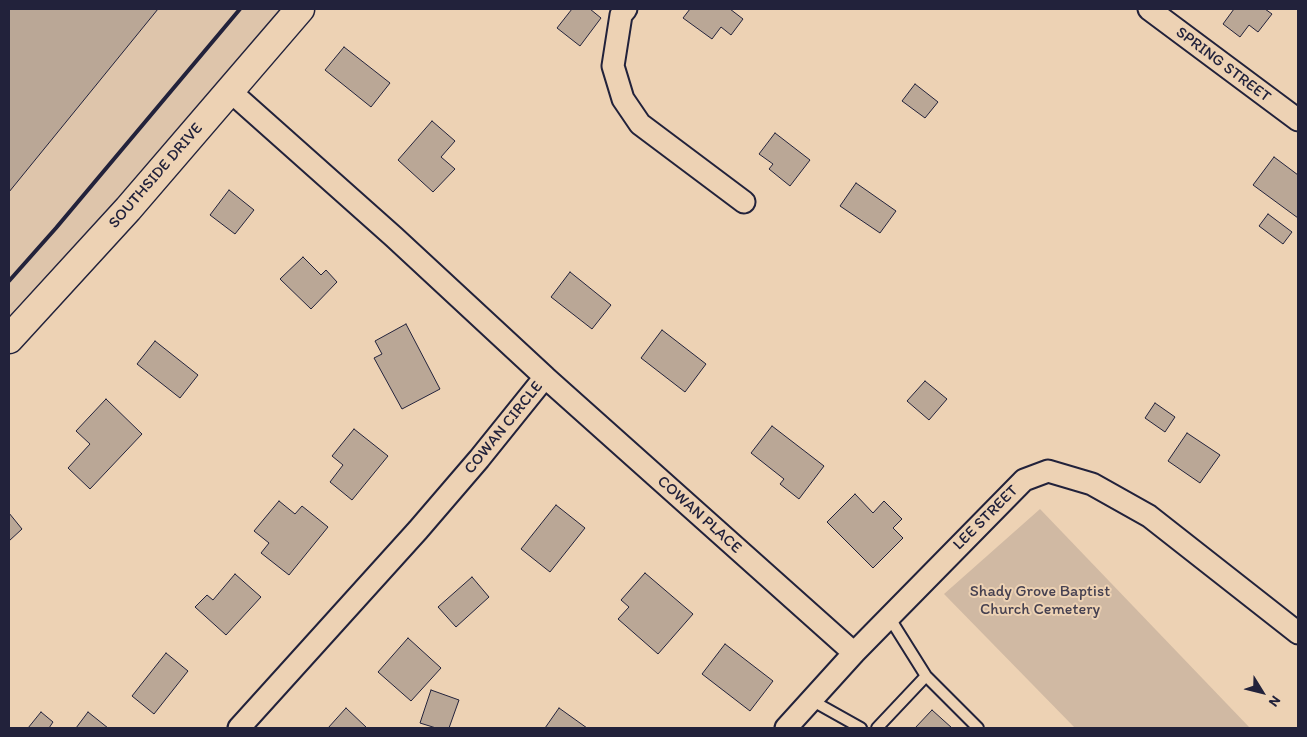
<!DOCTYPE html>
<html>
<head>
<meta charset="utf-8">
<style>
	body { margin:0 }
	#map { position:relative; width:1307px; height:737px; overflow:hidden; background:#edd2b4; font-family:Itim,sans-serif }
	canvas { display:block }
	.frame { position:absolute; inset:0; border:10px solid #22223b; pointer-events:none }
	.north { position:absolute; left:1237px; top:667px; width:50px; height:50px; -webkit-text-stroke:4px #edd2b4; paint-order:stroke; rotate:126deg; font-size:14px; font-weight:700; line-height:20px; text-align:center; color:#22223b }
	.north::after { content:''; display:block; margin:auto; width:18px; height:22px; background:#22223b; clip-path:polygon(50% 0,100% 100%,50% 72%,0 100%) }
</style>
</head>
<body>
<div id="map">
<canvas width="1307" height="737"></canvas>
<div class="frame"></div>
<div class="north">N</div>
</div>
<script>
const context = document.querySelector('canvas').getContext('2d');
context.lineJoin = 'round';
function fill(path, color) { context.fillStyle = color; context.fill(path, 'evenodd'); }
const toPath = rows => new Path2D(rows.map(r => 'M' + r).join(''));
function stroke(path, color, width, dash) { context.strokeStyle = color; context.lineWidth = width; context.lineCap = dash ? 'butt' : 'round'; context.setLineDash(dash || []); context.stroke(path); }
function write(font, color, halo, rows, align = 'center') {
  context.font = font + ' Itim,sans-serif'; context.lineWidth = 4; context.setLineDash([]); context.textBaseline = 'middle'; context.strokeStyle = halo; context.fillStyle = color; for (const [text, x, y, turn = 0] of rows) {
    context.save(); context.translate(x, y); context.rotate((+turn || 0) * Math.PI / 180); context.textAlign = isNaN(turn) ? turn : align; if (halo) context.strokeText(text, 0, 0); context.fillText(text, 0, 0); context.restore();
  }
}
const built = toPath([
	[9,9,301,9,9,320]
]);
const green = toPath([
	[1040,509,1250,728,1075,728,944,594]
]);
const building = toPath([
	[9,9,158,9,9,192,9,9],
	[572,9,590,9,601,18,580,46,557,28,572,9],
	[690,9,730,9,743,19,731,35,721,27,712,39,683,18,690,9],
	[1234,9,1265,9,1272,14,1258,32,1249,25,1240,37,1223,24,1234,9],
	[344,47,390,83,371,107,325,70,344,47],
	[915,84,938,102,925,118,902,101,915,84],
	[432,121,455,141,441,157,455,169,433,192,398,160,432,121],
	[775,133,810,160,790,186,769,169,773,164,759,154,775,133],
	[1274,157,1298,175,1298,218,1253,185,1274,157],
	[856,183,896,211,880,233,840,206,856,183],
	[229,190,254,210,235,234,210,215,229,190],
	[1268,214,1292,232,1283,244,1259,226,1268,214],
	[303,257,321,275,326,270,337,282,311,309,280,279,303,257],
	[570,272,611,305,592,329,551,297,570,272],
	[406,324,440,389,402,409,374,358,382,354,375,341,406,324],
	[662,330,706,364,685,392,641,358,662,330],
	[155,341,198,375,180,398,137,364,155,341],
	[925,381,947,399,929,420,907,401,925,381],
	[106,399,142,434,90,489,68,468,90,444,76,431,106,399],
	[1155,403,1175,417,1165,432,1145,418,1155,403],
	[772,426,824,466,799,499,780,484,784,479,751,453,772,426],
	[354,429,388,456,352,500,330,482,343,465,332,456,354,429],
	[1187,433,1220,455,1200,483,1168,461,1187,433],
	[855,494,873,513,884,501,902,519,893,528,903,538,873,568,827,522,855,494],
	[279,501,295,514,302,506,328,527,289,575,261,553,269,543,254,531,279,501],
	[556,505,585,528,550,572,521,549,556,505],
	[9,513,22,529,9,541,9,513],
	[645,573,693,614,658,654,618,619,629,607,621,600,645,573],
	[235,574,261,597,226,635,195,607,207,595,213,600,235,574],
	[472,577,489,597,456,627,438,607,472,577],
	[408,638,441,668,411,701,378,672,408,638],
	[725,644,773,681,750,711,702,674,725,644],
	[166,653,188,671,154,714,132,696,166,653],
	[431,690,459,700,449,728,436,728,420,723,431,690],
	[346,708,367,728,328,728,346,708],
	[559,708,587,728,545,728,559,708],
	[932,710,952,728,915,728,932,710],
	[41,712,53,722,49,728,28,728,41,712],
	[88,712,108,728,76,728,88,712]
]);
const lane = toPath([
	[889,617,926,676,978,728],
	[811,700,861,728],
	[877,728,926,676]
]);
const street = toPath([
	[626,9,621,15,613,66,623,99,640,124,744,202],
	[1149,9,1298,120],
	[230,91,394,237,545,377,479,459,418,530,239,728],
	[545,377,854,653],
	[786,728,854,653,1024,480,1048,471,1092,484,1149,516,1298,633]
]);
const secondary = toPath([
	[9,339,128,209,300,9]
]);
const rail = toPath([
	[9,281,56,228,240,9]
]);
const streetNames = [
	["SPRING STREET",1223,65,37],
	["SOUTHSIDE DRIVE",156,176,-49],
	["COWAN CIRCLE",504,428,-51],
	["COWAN PLACE",699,515,42],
	["LEE STREET",986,518,-45]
];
const parkNames = [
	["Shady Grove Baptist",1040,592],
	["Church Cemetery",1040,610]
];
fill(built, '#dec5ab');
fill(green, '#d0b9a3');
fill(building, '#baa796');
stroke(building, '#22223b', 1);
stroke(lane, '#22223b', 14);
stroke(street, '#22223b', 25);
stroke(secondary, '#22223b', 31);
stroke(lane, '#edd2b4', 10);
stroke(street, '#edd2b4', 21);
stroke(secondary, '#edd2b4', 28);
stroke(rail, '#22223b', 4);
write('16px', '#22223b', '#edd2b4', streetNames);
write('16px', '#454050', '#edd2b4', parkNames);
</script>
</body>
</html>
